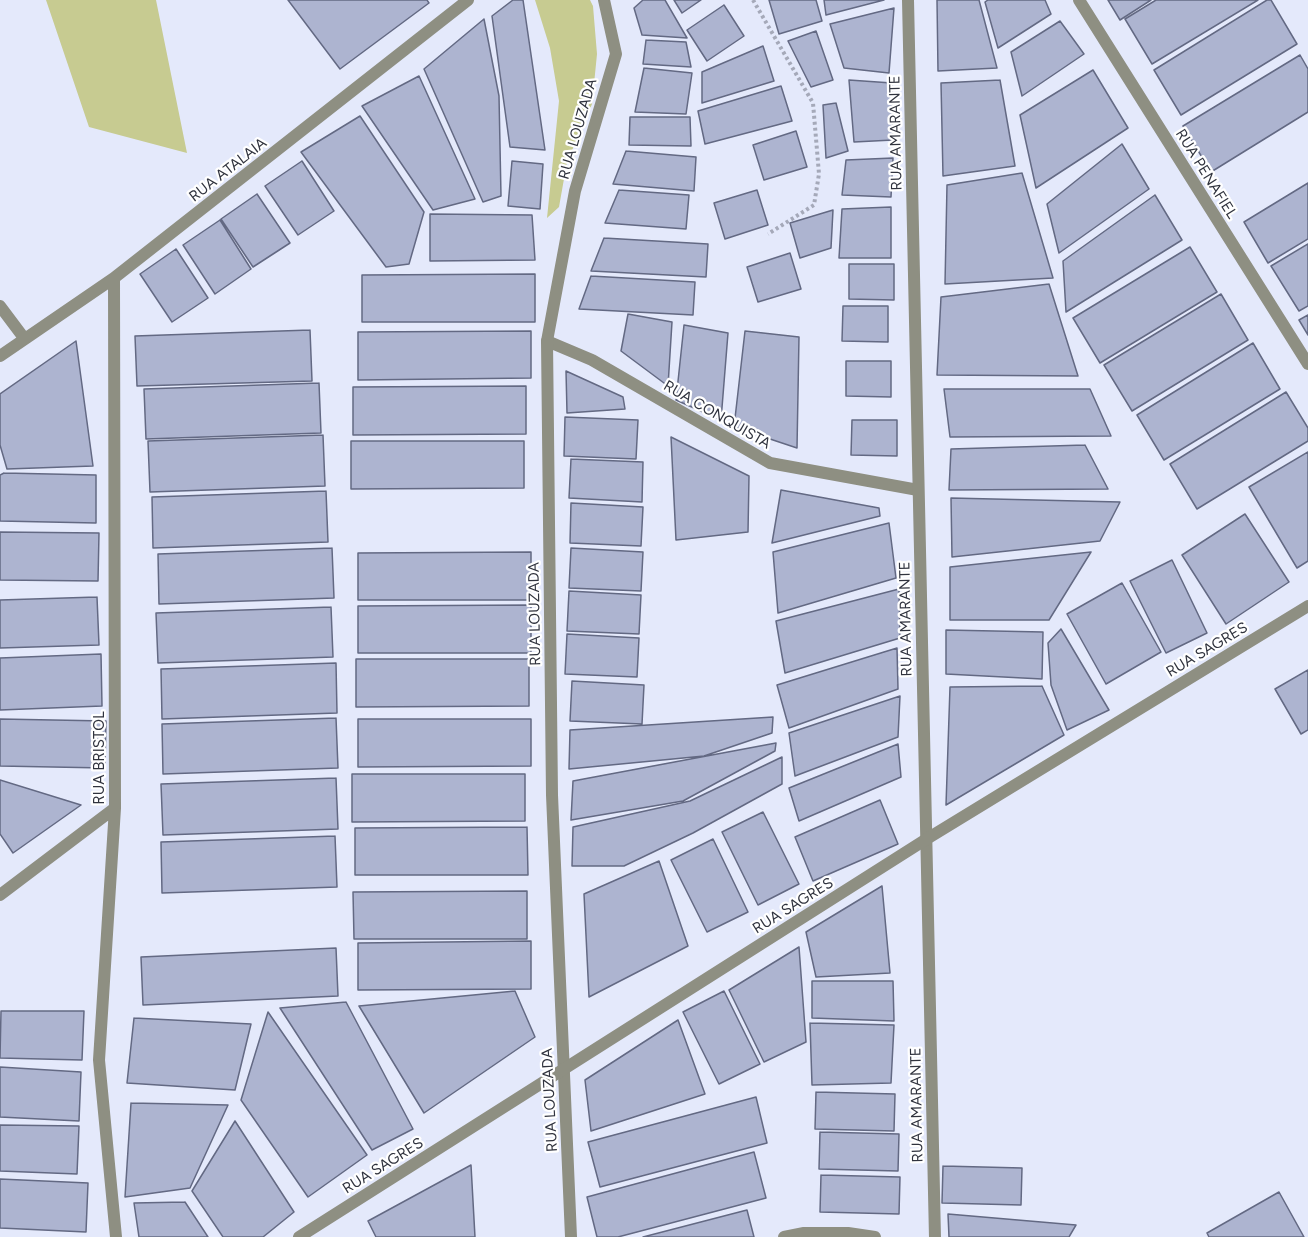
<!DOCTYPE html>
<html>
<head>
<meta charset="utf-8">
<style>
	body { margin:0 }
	canvas { display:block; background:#e4e9fb }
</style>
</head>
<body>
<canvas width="1308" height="1237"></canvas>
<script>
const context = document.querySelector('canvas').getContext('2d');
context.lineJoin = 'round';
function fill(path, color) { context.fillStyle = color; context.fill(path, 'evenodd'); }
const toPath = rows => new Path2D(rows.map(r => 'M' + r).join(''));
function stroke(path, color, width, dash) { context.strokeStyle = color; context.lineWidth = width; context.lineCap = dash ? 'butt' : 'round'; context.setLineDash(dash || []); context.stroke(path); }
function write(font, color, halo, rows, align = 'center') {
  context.font = font + ' Figtree,sans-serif'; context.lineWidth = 4.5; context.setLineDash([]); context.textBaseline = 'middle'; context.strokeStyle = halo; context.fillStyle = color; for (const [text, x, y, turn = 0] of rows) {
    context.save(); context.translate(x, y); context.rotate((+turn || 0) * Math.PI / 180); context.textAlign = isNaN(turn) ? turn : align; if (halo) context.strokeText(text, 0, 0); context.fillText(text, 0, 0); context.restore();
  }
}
const green = toPath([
	[46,0,156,0,187,153,89,127],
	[535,0,590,0,593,6,597,54,592,104,567,162,559,207,547,218,559,101,550,48]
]);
const building = toPath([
	[288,0,427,0,429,3,340,69,288,0],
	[513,0,523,0,545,150,510,147,492,16,513,0],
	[643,0,665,0,687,38,642,35,634,8,643,0],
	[674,0,701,0,682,13,674,0],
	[769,0,816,0,822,21,779,34,769,0],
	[824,0,884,0,826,15,824,0],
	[937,0,979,0,997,68,938,71,937,0],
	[988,0,1045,0,1051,14,998,48,985,2,988,0],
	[1108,0,1151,0,1120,20,1108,0],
	[1156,0,1258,0,1152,64,1125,19,1156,0],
	[1267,0,1271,0,1297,44,1181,115,1154,70,1267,0],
	[724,5,744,36,707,61,687,30,724,5],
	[894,8,889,73,844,68,830,24,894,8],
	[484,19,499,96,501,196,483,202,424,69,484,19],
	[1060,21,1084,54,1022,96,1011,52,1060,21],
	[816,31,833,80,811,87,788,41,816,31],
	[646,40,686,42,691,67,643,64,646,40],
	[763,46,774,81,702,103,702,72,763,46],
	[1300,55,1308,69,1308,112,1211,172,1183,126,1300,55],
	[644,68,692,73,686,114,635,112,644,68],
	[1093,70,1128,128,1036,188,1020,115,1093,70],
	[419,76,475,199,433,210,362,106,419,76],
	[849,80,892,83,893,140,854,142,849,80],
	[1000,80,1015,166,943,176,941,83,1000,80],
	[781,86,792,121,705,144,698,111,781,86],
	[836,103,848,151,826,158,823,105,836,103],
	[360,116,424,212,409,264,386,267,301,152,360,116],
	[630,117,690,117,691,146,629,145,630,117],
	[796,131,807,167,764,180,753,145,796,131],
	[1122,144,1149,189,1059,253,1047,204,1122,144],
	[626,151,696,157,694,191,613,184,626,151],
	[893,158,891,197,842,195,846,160,893,158],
	[302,161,334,211,298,235,265,186,302,161],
	[512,161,543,164,540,209,508,206,512,161],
	[1022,173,1053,278,945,284,947,185,1022,173],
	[1308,183,1308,239,1268,263,1244,222,1308,183],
	[619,190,689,195,686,229,605,223,619,190],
	[757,190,768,225,725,239,714,203,757,190],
	[257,194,290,243,253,267,221,219,257,194],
	[1155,195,1182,240,1066,312,1063,261,1155,195],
	[891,207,891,258,839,258,842,209,891,207],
	[833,210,831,248,800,258,790,223,833,210],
	[430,214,532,215,535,260,430,261,430,214],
	[220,220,251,269,215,294,183,245,220,220],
	[604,238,708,244,706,277,591,271,604,238],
	[1308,244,1308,306,1299,311,1271,266,1308,244],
	[1190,247,1217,292,1100,363,1073,318,1190,247],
	[176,249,208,298,172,322,140,274,176,249],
	[790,253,801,289,758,302,747,267,790,253],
	[849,264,894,264,894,300,849,299,849,264],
	[535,274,535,322,362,322,362,275,535,274],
	[591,276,695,282,693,315,579,309,591,276],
	[1049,284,1078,376,937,375,941,297,1049,284],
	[1221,294,1248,340,1132,411,1104,365,1221,294],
	[843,306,888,306,888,342,842,341,843,306],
	[628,314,672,322,668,386,621,351,628,314],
	[1308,315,1308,335,1299,320,1308,315],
	[684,325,728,333,721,420,676,400,684,325],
	[310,330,312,381,137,386,135,336,310,330],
	[531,331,531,378,358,380,358,332,531,331],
	[745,331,799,337,797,448,734,427,745,331],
	[76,341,93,466,7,469,0,445,0,394,76,341],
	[1253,343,1280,389,1164,460,1137,415,1253,343],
	[846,361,891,361,891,397,846,396,846,361],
	[566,371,623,397,625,409,567,413,566,371],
	[319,383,321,433,146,439,144,389,319,383],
	[526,386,526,434,353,435,353,387,526,386],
	[944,389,1090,389,1111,436,950,437,944,389],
	[1286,392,1308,428,1308,441,1197,509,1170,464,1286,392],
	[565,417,638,420,636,459,564,456,565,417],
	[852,420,897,420,897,456,851,455,852,420],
	[323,435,325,486,150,492,148,441,323,435],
	[671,437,749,476,748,532,676,540,671,437],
	[351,441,524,441,524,488,351,489,351,441],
	[1085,445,1108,489,949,490,951,449,1085,445],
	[1308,452,1308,561,1297,568,1249,487,1308,452],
	[571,459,643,462,642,502,569,498,571,459],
	[4,473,96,475,96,523,0,521,0,475,4,473],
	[781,490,879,508,880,516,772,543,781,490],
	[326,491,328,542,153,548,152,497,326,491],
	[951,498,1120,502,1100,541,952,557,951,498],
	[571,503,643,507,641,546,570,543,571,503],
	[1245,514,1289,582,1226,624,1182,555,1245,514],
	[889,523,896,578,778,613,773,552,889,523],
	[0,532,99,533,98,581,0,580,0,532],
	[332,548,334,598,159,604,158,554,332,548],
	[571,548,643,552,641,591,569,588,571,548],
	[531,552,531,600,358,600,358,553,531,552],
	[1091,552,1049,620,950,620,950,567,1091,552],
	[1172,560,1207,633,1166,653,1130,581,1172,560],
	[1122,583,1161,652,1106,684,1067,614,1122,583],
	[899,589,900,638,785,673,776,621,899,589],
	[569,591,641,595,639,634,567,631,569,591],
	[97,597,99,645,0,648,0,600,97,597],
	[531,605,531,653,358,653,358,606,531,605],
	[331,607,333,657,158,663,156,613,331,607],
	[1061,629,1109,710,1067,730,1051,685,1048,643,1061,629],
	[946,630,1043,632,1042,679,946,674,946,630],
	[567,634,639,638,637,677,565,674,567,634],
	[897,648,898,689,789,728,777,685,897,648],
	[101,654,102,706,0,710,0,658,101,654],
	[356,659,529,659,529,706,356,707,356,659],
	[336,663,337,713,162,719,161,669,336,663],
	[1308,670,1308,730,1301,734,1275,689,1308,670],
	[572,681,644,685,642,724,570,721,572,681],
	[1042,686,1064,735,946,805,950,687,1042,686],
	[900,696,898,737,795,776,789,733,900,696],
	[773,717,772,733,704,756,569,769,570,730,773,717],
	[336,718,338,768,163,774,162,724,336,718],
	[0,719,106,721,105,768,0,766,0,719],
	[358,719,531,719,531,766,358,767,358,719],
	[776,743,775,751,683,801,571,820,573,781,776,743],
	[898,744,901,777,799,821,789,788,898,744],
	[782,757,782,784,693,833,624,866,572,866,573,827,690,801,782,757],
	[352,774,525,774,525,821,352,822,352,774],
	[336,778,338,829,163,835,161,784,336,778],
	[0,780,81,805,13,853,0,834,0,780],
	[880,800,898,844,813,881,795,837,880,800],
	[763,812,799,884,758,905,722,832,763,812],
	[527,827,528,875,355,875,355,828,527,827],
	[335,836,337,887,162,893,161,842,335,836],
	[713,839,748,912,707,932,671,860,713,839],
	[659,861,688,946,589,997,584,894,659,861],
	[882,886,890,973,816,977,806,932,882,886],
	[527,891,527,939,354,939,353,892,527,891],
	[531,941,531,989,358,990,358,943,531,941],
	[799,947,806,1042,764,1062,729,990,799,947],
	[336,948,338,996,143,1005,141,957,336,948],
	[812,981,893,981,894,1021,812,1018,812,981],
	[515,991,535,1037,424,1113,359,1006,515,991],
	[724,991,760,1064,719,1084,683,1012,724,991],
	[346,1002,413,1129,372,1150,280,1008,346,1002],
	[1,1011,84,1011,82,1060,0,1058,1,1011],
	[268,1012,367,1155,308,1197,241,1100,268,1012],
	[134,1018,251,1024,235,1090,127,1083,134,1018],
	[678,1020,705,1094,591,1131,585,1080,678,1020],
	[810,1023,894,1025,891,1083,812,1085,810,1023],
	[0,1067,81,1072,79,1121,0,1117,0,1067],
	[816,1092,895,1094,894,1131,815,1129,816,1092],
	[756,1097,767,1143,600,1187,588,1142,756,1097],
	[131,1103,228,1105,190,1188,125,1197,131,1103],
	[235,1121,294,1212,263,1237,223,1237,192,1191,235,1121],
	[0,1125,79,1126,77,1174,0,1171,0,1125],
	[820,1132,899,1134,898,1171,819,1169,820,1132],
	[754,1152,766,1198,618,1237,597,1237,587,1197,754,1152],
	[471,1165,475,1237,376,1237,368,1221,471,1165],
	[943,1166,1022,1168,1021,1205,942,1203,943,1166],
	[821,1175,900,1177,899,1214,820,1212,821,1175],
	[0,1179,88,1183,86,1232,0,1228,0,1179],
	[1279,1192,1304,1237,1209,1237,1207,1233,1279,1192],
	[185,1202,208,1237,139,1237,134,1203,185,1202],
	[747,1210,754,1237,643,1237,747,1210],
	[948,1214,1076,1225,1069,1237,949,1237,948,1214]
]);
const path = toPath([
	[753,0,813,103,819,174,814,205,768,234]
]);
const service = toPath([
	[547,341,592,360,770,463,918,490]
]);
const minor = toPath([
	[908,0,935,1237],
	[1079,0,1308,364],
	[114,278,115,808,99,1060,116,1237],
	[0,306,24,338],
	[0,356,114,278,468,0],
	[0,895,115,808],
	[571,1237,552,795,547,341,575,191,616,54,604,0],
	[784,1237,804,1233,848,1233,875,1237]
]);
const tertiary = toPath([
	[299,1237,925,840,1308,606]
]);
const streetNames = [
	["RUA LOUZADA",578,129,-74],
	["RUA AMARANTE",896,133,-91],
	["RUA ATALAIA",228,170,-38],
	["RUA PENAFIEL",1206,174,58],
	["RUA CONQUISTA",717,415,30],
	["RUA LOUZADA",535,614,-91],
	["RUA AMARANTE",906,619,-91],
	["RUA SAGRES",1207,650,-31],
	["RUA BRISTOL",100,758,-90],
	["RUA SAGRES",793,906,-32],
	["RUA LOUZADA",550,1100,-93],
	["RUA AMARANTE",917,1105,-91],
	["RUA SAGRES",383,1166,-32]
];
fill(green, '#c7cb91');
fill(building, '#adb4d0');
stroke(building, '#636983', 1.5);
stroke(path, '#a5a9b9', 4, [3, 3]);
stroke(service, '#8e8f82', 12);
stroke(minor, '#8e8f82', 12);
stroke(tertiary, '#8e8f82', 12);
write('15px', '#30333e', '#fff', streetNames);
</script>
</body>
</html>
